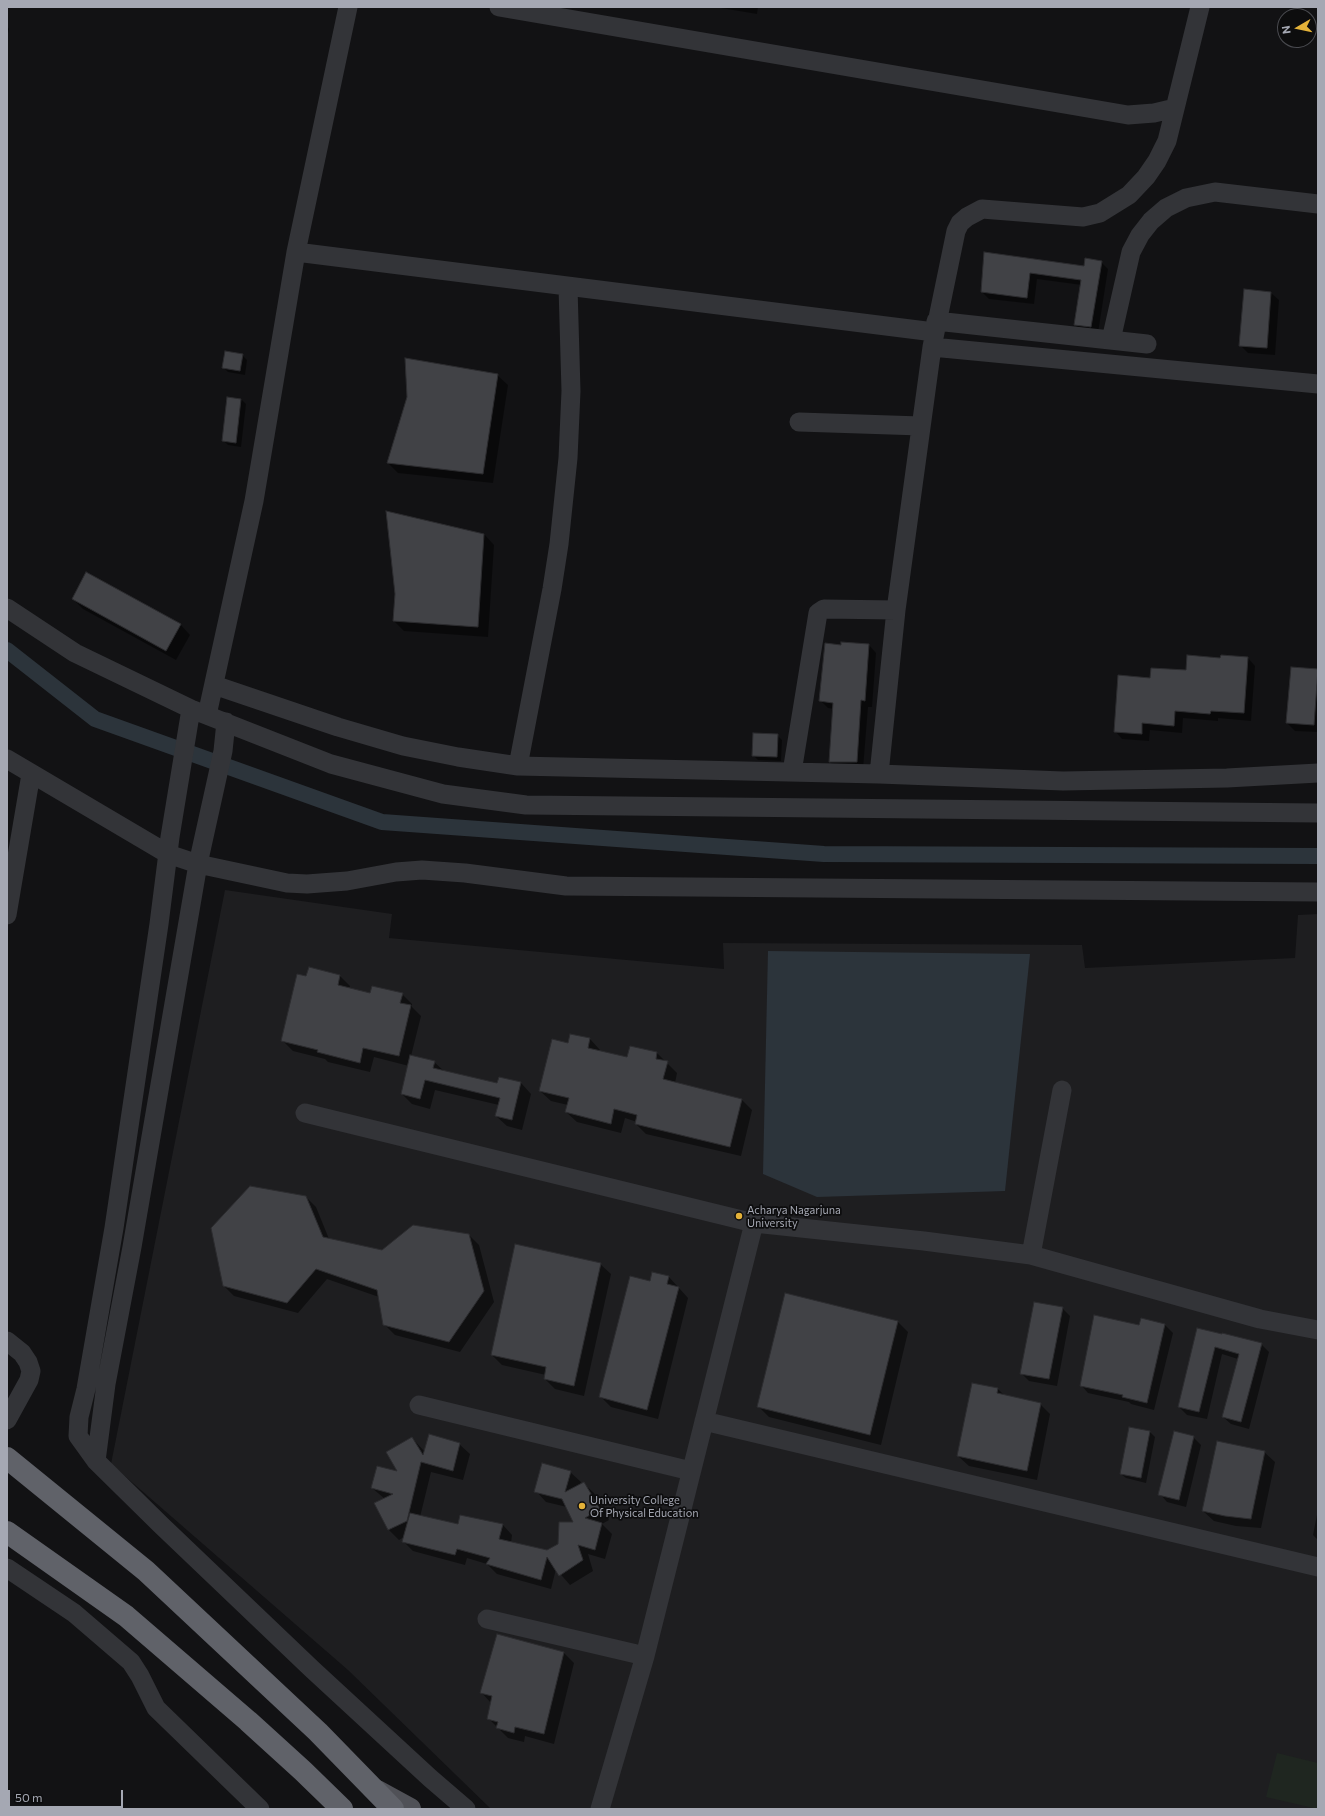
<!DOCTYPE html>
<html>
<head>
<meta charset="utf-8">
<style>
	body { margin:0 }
	#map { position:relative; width:1325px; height:1816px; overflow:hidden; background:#121214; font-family:Commissioner,sans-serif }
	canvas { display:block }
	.frame { position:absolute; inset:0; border:8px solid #a5a8b3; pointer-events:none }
	.north { position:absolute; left:1277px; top:8px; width:40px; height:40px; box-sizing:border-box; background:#0d0d0e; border:1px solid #4a4b50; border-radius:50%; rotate:261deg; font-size:11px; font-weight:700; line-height:16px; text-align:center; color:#a5a8b3 }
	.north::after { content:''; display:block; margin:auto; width:14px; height:18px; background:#e4b239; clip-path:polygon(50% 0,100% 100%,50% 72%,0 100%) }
	.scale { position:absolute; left:8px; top:1790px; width:115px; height:18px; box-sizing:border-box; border:2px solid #a5a8b3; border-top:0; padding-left:5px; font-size:12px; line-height:14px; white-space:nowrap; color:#a5a8b3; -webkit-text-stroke:3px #0d0d0e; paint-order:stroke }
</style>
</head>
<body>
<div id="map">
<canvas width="1325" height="1816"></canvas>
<div class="frame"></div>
<div class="north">N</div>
<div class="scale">50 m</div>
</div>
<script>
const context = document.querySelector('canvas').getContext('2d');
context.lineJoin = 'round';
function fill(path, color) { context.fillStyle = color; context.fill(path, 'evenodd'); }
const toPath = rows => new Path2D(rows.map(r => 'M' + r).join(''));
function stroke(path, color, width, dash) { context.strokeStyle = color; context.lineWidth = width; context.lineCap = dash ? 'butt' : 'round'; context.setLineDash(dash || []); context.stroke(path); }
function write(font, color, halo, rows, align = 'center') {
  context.font = font + ' Commissioner,sans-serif'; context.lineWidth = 3.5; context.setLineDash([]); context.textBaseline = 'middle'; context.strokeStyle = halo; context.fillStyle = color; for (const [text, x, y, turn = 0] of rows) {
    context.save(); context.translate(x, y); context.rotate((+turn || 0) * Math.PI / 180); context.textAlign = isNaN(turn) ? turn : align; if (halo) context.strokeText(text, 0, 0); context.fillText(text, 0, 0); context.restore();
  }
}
const built = toPath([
	[225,890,392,914,389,938,724,969,723,943,1082,945,1085,968,1295,958,1298,915,1318,914,1318,1809,491,1809,348,1670,111,1464]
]);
const green = toPath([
	[1277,1753,1318,1763,1318,1809,1266,1797]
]);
const water = toPath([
	[768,951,1030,954,1005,1191,817,1197,763,1174]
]);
const shadow = toPath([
	[715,7,758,7,757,14],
	[7,26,9,29,7,37],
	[984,254,1085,267,1101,262,1108,269,1098,333,1082,332,1075,325,1082,285,1037,279,1034,304,989,299,982,292],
	[1245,290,1271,293,1279,300,1275,355,1248,353,1240,345],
	[242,355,247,360,245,375,228,372,223,367],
	[497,375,508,385,493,483,398,473,388,463],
	[241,399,246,404,241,447,228,445,223,440],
	[484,534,494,545,488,637,404,631,394,621,396,594],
	[73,599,180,624,190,635,176,660,83,609],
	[869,645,876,653,872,707,868,707,863,769,837,769,830,762,834,709,828,708,821,701,842,646],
	[1248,658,1255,666,1251,721,1218,718,1218,721,1183,718,1182,733,1150,730,1149,741,1122,739,1115,731,1151,679,1187,671,1221,659],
	[1292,668,1318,670,1318,732,1295,731,1287,723],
	[777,735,782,740,781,761,758,760,753,755],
	[340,976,350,986,349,989,371,994,402,994,412,1004,412,1007,421,1016,411,1056,434,1062,444,1071,498,1084,499,1078,521,1083,531,1094,522,1130,507,1126,496,1116,499,1105,435,1090,430,1109,412,1104,402,1094,409,1066,374,1057,370,1072,328,1062,325,1059,293,1051,283,1041,307,977],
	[590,1039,600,1050,600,1051,628,1058,657,1053,677,1073,675,1083,741,1099,752,1110,741,1156,646,1134,636,1124,637,1122,625,1118,621,1133,577,1122,566,1112,568,1105,551,1101,540,1091,568,1044],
	[306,1197,316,1207,329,1239,382,1251,469,1235,479,1245,494,1302,460,1352,395,1335,384,1324,379,1297,327,1279,298,1313,234,1296,224,1286],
	[600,1264,611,1274,584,1396,555,1389,545,1379,546,1375,502,1365,492,1355],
	[653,1273,669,1277,688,1298,658,1419,611,1407,601,1397,650,1283],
	[786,1294,898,1322,908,1332,881,1445,769,1417,758,1406],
	[1062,1308,1070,1316,1057,1386,1029,1381,1021,1373],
	[1141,1319,1165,1325,1173,1333,1154,1410,1131,1404,1129,1402,1088,1393,1081,1385,1140,1326],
	[1198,1330,1261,1344,1269,1352,1249,1429,1231,1424,1223,1417,1238,1359,1222,1354,1207,1419,1187,1415,1179,1407],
	[973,1384,998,1389,1005,1396,1040,1404,1050,1414,1037,1480,969,1466,958,1456],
	[1150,1432,1155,1437,1146,1483,1126,1478,1121,1474],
	[1193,1437,1201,1445,1186,1507,1167,1502,1160,1494],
	[412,1438,425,1452,459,1444,470,1454,463,1480,431,1472,420,1517,459,1525,502,1524,512,1535,511,1543,547,1551,559,1544,575,1524,567,1507,546,1502,536,1491,570,1472,581,1482,580,1485,583,1483,594,1493,609,1520,602,1524,612,1534,605,1559,588,1554,593,1571,570,1585,556,1569,551,1589,497,1574,487,1564,467,1558,465,1565,413,1551,403,1541,404,1537,399,1540,389,1530,376,1504,385,1499,372,1488,399,1472],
	[1264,1452,1275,1462,1261,1528,1236,1526,1214,1521,1203,1511],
	[1318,1510,1318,1540,1313,1535],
	[498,1635,564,1653,574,1663,554,1744,525,1736,524,1742,508,1738,488,1718,491,1703,481,1692]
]);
const canal = toPath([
	[7,650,95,719,382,822,824,854,1318,856]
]);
const building = toPath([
	[984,252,1084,266,1085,258,1102,261,1091,327,1074,325,1081,280,1030,273,1027,298,981,292,984,252],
	[1244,289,1271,292,1267,348,1239,346,1244,289],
	[225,351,243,354,240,371,222,368,225,351],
	[405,358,498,374,483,474,387,463,407,397,405,358],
	[227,397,241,399,236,443,222,441,227,397],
	[386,511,484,534,478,627,393,621,395,594,386,511],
	[86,572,181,624,166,651,72,599,86,572],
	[841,642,869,644,865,701,861,700,857,762,829,762,833,703,819,701,825,643,841,645,841,642],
	[1187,655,1220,658,1221,655,1248,657,1244,713,1211,711,1210,714,1175,711,1174,726,1142,723,1142,734,1114,732,1118,675,1150,678,1151,668,1186,670,1187,655],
	[1291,667,1318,669,1314,725,1286,723,1291,667],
	[753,733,778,734,777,757,752,756,753,733],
	[309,967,340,975,338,985,370,993,372,986,403,993,400,1003,411,1005,399,1056,363,1048,360,1063,317,1052,318,1050,281,1041,297,974,306,976,309,967],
	[570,1034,590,1038,588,1048,627,1057,630,1046,657,1052,656,1059,668,1061,663,1079,742,1099,730,1147,635,1124,637,1115,614,1109,611,1124,565,1112,569,1098,539,1091,552,1039,568,1043,570,1034],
	[410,1055,435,1061,433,1068,497,1083,499,1077,521,1082,512,1120,495,1116,500,1098,425,1080,420,1099,401,1094,410,1055],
	[250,1186,306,1196,323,1237,382,1250,413,1225,469,1234,484,1291,449,1342,383,1325,377,1290,316,1269,287,1303,223,1286,211,1228,250,1186],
	[515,1244,601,1263,574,1386,544,1379,546,1367,491,1355,515,1244],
	[652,1272,669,1276,667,1284,679,1287,647,1410,599,1397,630,1276,650,1281,652,1272],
	[785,1293,898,1321,870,1435,757,1407,785,1293],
	[1034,1302,1063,1307,1049,1379,1020,1374,1034,1302],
	[1094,1315,1139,1325,1141,1318,1165,1324,1147,1403,1122,1397,1123,1395,1080,1386,1094,1315],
	[1197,1328,1222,1334,1222,1333,1262,1343,1241,1422,1222,1417,1239,1354,1215,1347,1199,1412,1178,1407,1197,1328],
	[972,1383,998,1388,997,1393,1041,1403,1027,1471,957,1456,972,1383],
	[1129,1427,1150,1431,1141,1478,1120,1474,1129,1427],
	[1174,1431,1194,1436,1179,1500,1158,1495,1174,1431],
	[429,1434,460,1443,453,1471,421,1462,407,1521,388,1530,374,1503,393,1494,371,1488,377,1466,397,1471,386,1452,412,1437,423,1455,429,1434],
	[1217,1441,1265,1451,1251,1519,1225,1516,1202,1511,1217,1441],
	[542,1463,571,1471,565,1492,584,1482,600,1509,585,1518,602,1523,595,1550,578,1545,583,1560,559,1576,547,1557,541,1580,486,1564,490,1558,457,1549,455,1555,402,1542,410,1513,458,1524,460,1515,503,1524,499,1539,547,1550,558,1544,559,1522,573,1522,562,1499,534,1492,542,1463],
	[497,1634,564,1652,544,1734,515,1727,514,1733,496,1728,498,1722,487,1719,492,1696,480,1693,497,1634]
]);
const minor = toPath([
	[499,7,1128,115,1154,113,1175,108],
	[296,252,934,332],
	[936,321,1147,344],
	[1111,340,1131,252,1140,235,1151,221,1166,208,1186,198,1215,192,1318,204],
	[932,347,1318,384],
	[799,422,921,426],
	[7,608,75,653,191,709,331,764,443,794,526,805,1318,813],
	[214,685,338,727,403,746,458,757,518,766,879,774,1063,781,1227,778,1318,773],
	[191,709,170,837,159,924,114,1228,86,1389,79,1417,78,1436,96,1461,161,1525,312,1669,430,1778,466,1809],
	[207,715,254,501,296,252,348,7],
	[7,759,168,854,198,864,287,883,307,884,347,881,396,872,422,870,465,873,566,886,1318,892],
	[518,766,552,589,559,544,568,458,571,391,568,287],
	[792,772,818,613,824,609,896,610],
	[879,774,896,610,932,347,956,231,960,223,967,217,982,209,1083,217,1100,213,1129,195,1146,177,1157,161,1167,141,1200,7],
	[7,915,31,774],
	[305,1113,754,1223,924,1241,1031,1255,1260,1319,1318,1330],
	[1031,1255,1062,1090],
	[7,1341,22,1353,28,1362,31,1371,29,1380,7,1420],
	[419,1405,691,1471],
	[704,1421,1318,1567],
	[96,1461,106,1384,132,1247,198,864,223,751,226,722],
	[7,1568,74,1613,131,1662,140,1676,156,1708,260,1809],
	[487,1619,645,1656],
	[600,1809,645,1656,754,1223]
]);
const major = toPath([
	[377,1791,410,1809]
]);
const highway = toPath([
	[7,1458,146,1571,318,1732,393,1809],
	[7,1532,126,1616,248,1721,303,1771,342,1809]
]);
const markers = [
	[739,1216,4,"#e4b239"],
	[582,1506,4,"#e4b239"]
];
const poiNames = [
	["Acharya Nagarjuna",747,1210],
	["University",747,1223],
	["University College",590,1500],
	["Of Physical Education",590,1513]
];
fill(built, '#1e1e20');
fill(green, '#1f2620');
fill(water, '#2c343b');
fill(shadow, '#0007');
stroke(canal, '#2c343b', 16);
fill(building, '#414246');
stroke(building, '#2c2c2f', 1);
stroke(minor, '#333438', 19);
stroke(major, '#505157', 22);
stroke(highway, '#606269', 22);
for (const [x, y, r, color] of markers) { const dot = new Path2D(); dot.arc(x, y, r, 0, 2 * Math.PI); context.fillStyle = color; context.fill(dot); stroke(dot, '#0d0d0e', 1.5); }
write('11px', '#a5a8b3', '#0d0d0e', poiNames, 'left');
</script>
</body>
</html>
